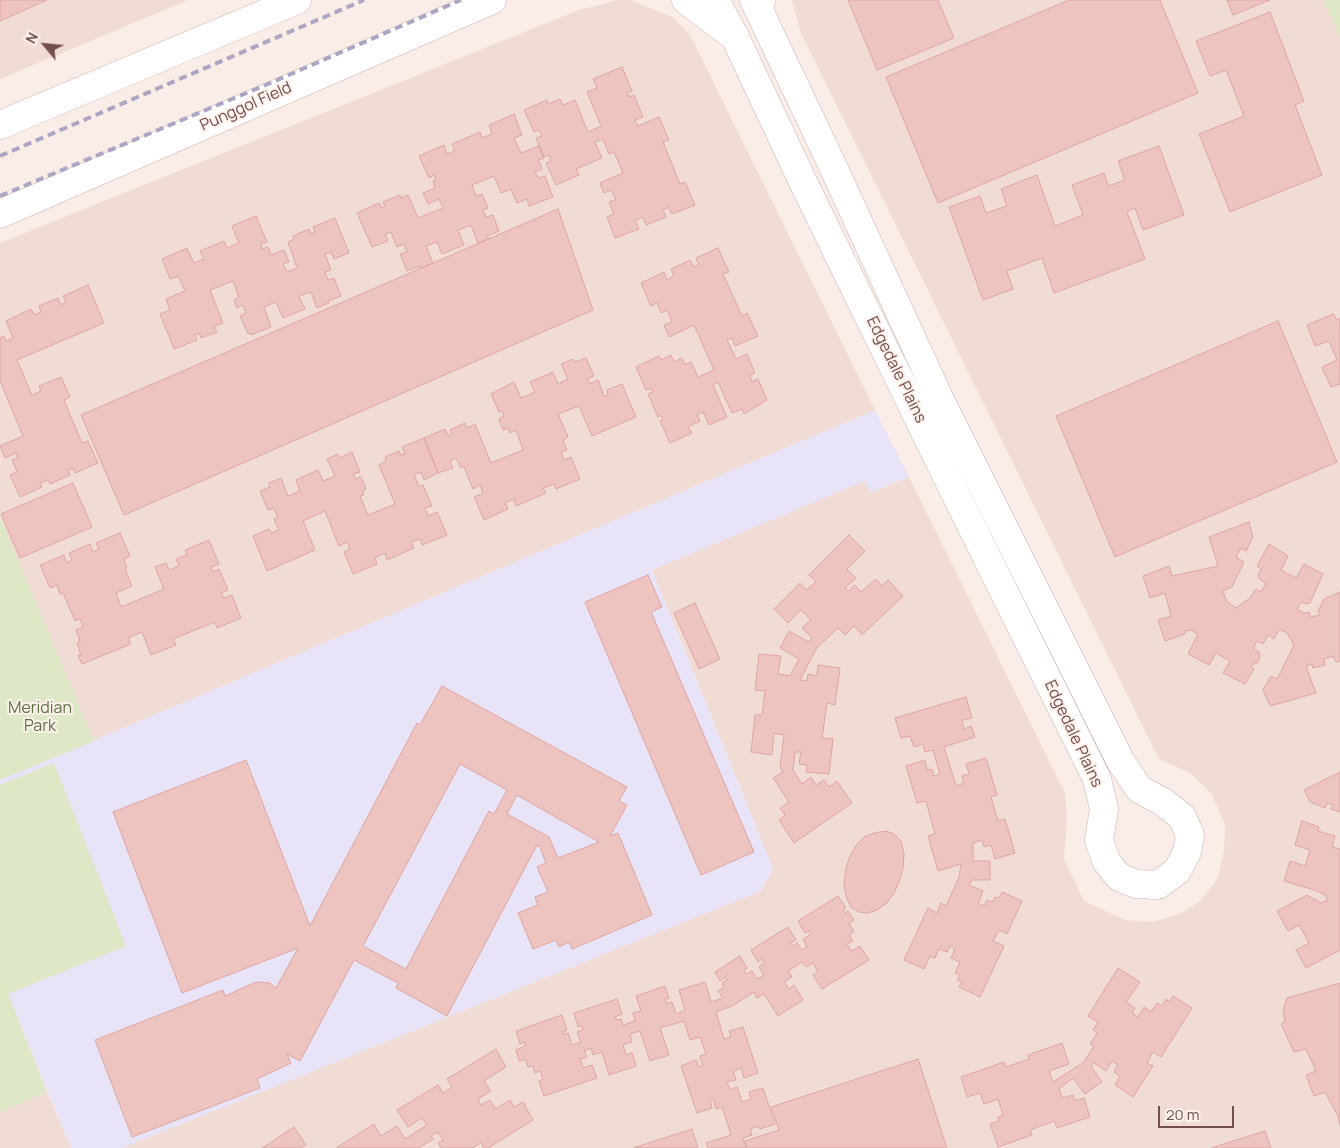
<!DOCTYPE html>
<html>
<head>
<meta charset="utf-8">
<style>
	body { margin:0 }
	#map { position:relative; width:1340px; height:1148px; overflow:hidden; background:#faece6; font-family:Manrope,sans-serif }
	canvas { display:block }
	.north { position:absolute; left:20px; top:20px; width:50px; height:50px; -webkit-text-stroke:4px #fdf1ec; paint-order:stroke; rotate:298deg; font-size:14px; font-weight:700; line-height:20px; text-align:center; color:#724e4d }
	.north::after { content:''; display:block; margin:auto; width:18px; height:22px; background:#724e4d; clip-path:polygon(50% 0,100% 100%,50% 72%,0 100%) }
	.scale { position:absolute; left:1158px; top:1106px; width:76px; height:22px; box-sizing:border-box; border:2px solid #724e4d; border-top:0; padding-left:6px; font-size:15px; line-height:18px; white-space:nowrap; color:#724e4d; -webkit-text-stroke:4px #fdf1ec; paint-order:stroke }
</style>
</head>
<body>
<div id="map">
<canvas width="1340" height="1148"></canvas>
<div class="north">N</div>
<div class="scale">20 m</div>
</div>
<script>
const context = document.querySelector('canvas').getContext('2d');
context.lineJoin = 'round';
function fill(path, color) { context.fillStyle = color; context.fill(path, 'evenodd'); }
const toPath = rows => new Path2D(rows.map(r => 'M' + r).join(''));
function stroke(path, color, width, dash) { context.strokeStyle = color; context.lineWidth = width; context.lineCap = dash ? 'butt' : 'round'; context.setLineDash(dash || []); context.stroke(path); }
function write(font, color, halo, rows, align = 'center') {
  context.font = font + ' Manrope,sans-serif'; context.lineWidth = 4; context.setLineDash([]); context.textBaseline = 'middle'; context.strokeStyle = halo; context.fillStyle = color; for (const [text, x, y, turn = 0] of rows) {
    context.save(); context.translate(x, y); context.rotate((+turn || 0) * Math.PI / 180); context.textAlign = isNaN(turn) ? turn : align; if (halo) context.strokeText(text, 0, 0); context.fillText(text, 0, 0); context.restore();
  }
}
const residential = toPath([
	[0,0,188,0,0,79],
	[619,0,630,0,672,17,690,35,875,410,0,780,0,243,579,10],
	[792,0,1340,0,1340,1148,122,1148,761,891,773,869,652,570,866,480,870,493,909,477,1065,793,1067,819,1064,859,1084,901,1125,920,1152,922,1180,914,1200,901,1218,878,1224,851,1225,824,1211,793,1190,773,1159,759,800,31],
	[0,976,47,1092,71,1148,0,1148]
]);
const education = toPath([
	[875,410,909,477,870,493,865,481,652,570,773,869,761,891,122,1148,71,1148,0,976,0,780]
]);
const green = toPath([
	[1324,0,1340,0,1340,39],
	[0,517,94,741,0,780],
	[54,763,126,946,8,994,47,1092,0,1112,0,785]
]);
const building = toPath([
	[0,0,47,0,0,21,0,0],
	[848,0,938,0,954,38,877,70,848,0],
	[1069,0,1160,0,1198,93,938,203,886,77,1069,0],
	[1227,0,1270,0,1233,15,1227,0],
	[1270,12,1304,101,1295,105,1322,175,1230,212,1199,134,1244,116,1226,70,1210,76,1196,41,1270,12],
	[622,67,632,91,627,93,629,97,634,95,643,117,635,120,638,126,659,117,669,140,663,142,680,184,685,182,695,205,672,214,668,207,663,210,666,217,646,225,643,217,635,221,639,229,615,238,607,217,614,214,609,202,616,199,611,190,604,193,600,183,623,173,614,152,609,154,603,139,595,142,602,158,576,169,579,175,556,185,546,163,551,161,549,155,544,157,536,138,542,136,539,130,534,132,524,110,547,100,548,104,560,99,563,105,575,100,588,132,601,126,587,92,597,88,593,79,622,67],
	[514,114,522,135,514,138,521,153,539,146,544,158,538,160,542,169,535,172,538,178,545,176,553,197,529,206,527,199,517,203,511,189,501,193,494,176,472,185,476,196,482,194,488,208,483,210,486,217,493,215,499,231,487,236,489,238,478,243,471,225,458,230,464,245,442,254,437,242,426,246,433,263,421,268,420,266,407,271,400,254,407,252,404,244,397,247,391,232,385,234,388,241,372,247,357,213,379,203,381,208,385,206,383,202,400,195,401,198,408,195,418,218,443,208,439,199,428,204,423,193,435,188,433,181,436,180,434,175,429,178,419,156,444,145,447,154,455,151,452,144,480,132,482,138,492,134,489,125,514,114],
	[1159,146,1184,215,1143,230,1135,208,1127,212,1145,259,1054,293,1042,258,1007,271,1013,289,983,300,949,207,980,196,986,213,1007,206,1001,189,1037,175,1055,226,1083,215,1072,185,1104,173,1108,186,1125,180,1118,161,1159,146],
	[558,209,593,310,124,515,81,415,558,209],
	[256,216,267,242,261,244,262,249,268,247,271,255,284,250,289,262,283,264,287,272,297,268,288,242,294,239,293,236,309,229,311,234,315,232,313,227,335,218,349,253,334,259,331,252,325,254,331,270,325,272,328,280,334,278,341,296,328,301,329,303,317,308,311,292,299,296,305,309,283,318,276,302,264,307,271,327,251,335,250,333,248,334,240,316,246,313,243,305,237,308,234,300,239,297,233,281,210,290,223,323,214,326,217,332,201,338,199,333,195,335,197,340,174,349,160,314,170,310,166,299,185,291,178,276,170,279,162,259,187,248,194,263,204,259,200,251,224,241,227,248,239,243,232,226,256,216],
	[718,248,729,272,723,274,742,316,747,313,758,336,735,346,732,338,727,340,736,359,747,354,755,373,750,375,752,382,758,379,767,400,744,414,742,409,732,413,718,382,713,385,727,417,709,425,703,412,697,415,700,421,688,427,692,433,670,443,660,421,663,420,661,415,658,417,648,394,653,392,651,388,646,390,636,367,659,356,661,360,671,355,674,362,682,358,685,365,691,362,698,377,714,370,694,325,669,337,664,325,672,322,667,310,661,313,657,303,651,306,641,283,664,272,667,280,674,276,671,269,690,260,694,267,699,265,696,258,718,248],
	[88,285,104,323,17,360,32,395,41,391,39,386,61,377,70,397,64,400,82,443,88,441,98,463,75,473,73,468,68,470,70,475,50,484,48,480,40,483,42,487,20,497,10,475,17,472,12,460,18,458,16,453,5,458,0,446,23,436,0,381,0,338,4,336,6,341,13,338,6,321,31,309,34,315,41,312,39,306,58,298,61,305,66,302,63,296,88,285],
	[1333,314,1337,320,1340,318,1340,384,1331,387,1322,367,1337,360,1329,341,1315,346,1307,325,1333,314],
	[1278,321,1337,462,1115,557,1056,416,1278,321],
	[586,358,594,376,587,379,590,384,598,380,604,396,608,395,607,390,622,384,636,417,592,436,579,406,558,414,568,437,563,440,567,450,561,452,564,460,571,457,580,479,556,489,554,484,543,488,546,493,516,506,514,499,505,503,508,509,484,520,474,497,483,493,480,485,473,489,464,467,461,468,456,458,450,461,453,468,438,473,424,438,445,429,448,436,452,434,450,430,465,423,467,428,475,424,491,463,523,450,516,430,510,433,508,428,503,430,499,419,504,416,502,411,499,412,491,394,514,382,521,398,535,392,530,382,553,372,558,384,568,379,561,364,573,359,575,362,586,358],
	[424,438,438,473,424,480,421,472,414,475,419,487,423,485,432,506,425,508,428,516,437,512,447,535,422,545,420,539,411,542,414,548,387,560,385,553,375,558,377,564,353,574,344,552,350,549,347,542,339,546,325,511,303,521,315,550,267,571,253,536,269,529,271,533,279,530,274,519,278,518,274,508,268,510,260,491,270,487,269,483,281,478,288,496,300,491,296,480,318,470,323,481,335,476,327,459,338,454,340,458,352,452,360,472,353,474,356,479,361,477,366,489,362,491,364,495,360,496,368,515,395,504,379,465,386,461,385,457,399,451,401,455,405,454,402,447,424,438],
	[73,483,92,527,20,558,1,514,73,483],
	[1249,522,1253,537,1246,551,1241,548,1236,557,1244,562,1232,587,1223,591,1227,602,1236,608,1250,598,1256,589,1261,592,1266,583,1260,580,1258,576,1259,572,1262,570,1257,566,1269,544,1288,556,1281,570,1296,578,1304,564,1323,574,1310,603,1306,604,1301,602,1297,609,1304,613,1309,612,1311,617,1320,615,1318,611,1324,599,1340,592,1340,661,1336,662,1333,656,1324,659,1325,665,1313,668,1312,664,1306,666,1316,693,1270,706,1263,690,1271,676,1277,679,1294,645,1287,633,1279,629,1274,639,1268,635,1263,644,1257,641,1253,649,1259,652,1260,656,1258,662,1252,665,1251,667,1254,669,1245,684,1223,673,1230,661,1216,653,1209,665,1188,654,1198,634,1190,630,1185,631,1185,634,1165,641,1158,620,1171,616,1165,593,1150,598,1143,576,1169,566,1172,576,1218,566,1209,537,1249,522],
	[120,533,130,556,124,559,127,568,125,569,132,586,116,593,121,607,164,589,155,567,166,563,169,570,179,566,176,559,187,555,185,550,209,540,219,564,211,567,213,572,219,569,228,590,221,593,224,598,232,595,241,618,217,628,215,622,173,639,176,645,151,655,142,632,128,638,131,644,82,664,78,655,81,655,77,643,80,641,76,630,83,627,80,619,75,621,63,593,60,594,57,585,50,588,40,565,64,555,67,563,72,560,69,553,90,544,93,552,99,549,96,543,120,533],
	[849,535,865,551,847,569,856,578,845,588,848,591,855,585,861,592,876,579,882,586,888,580,903,596,862,635,854,626,845,635,838,628,816,649,800,680,807,681,808,674,817,676,818,665,840,668,835,705,827,703,822,738,833,739,829,774,806,772,807,765,799,764,801,752,795,752,793,770,802,784,811,777,816,785,824,780,829,787,837,781,852,803,794,843,779,820,785,815,780,808,789,802,773,778,783,772,780,767,784,735,774,733,772,755,751,752,755,715,762,715,765,691,755,690,759,654,781,656,778,674,790,676,799,659,780,648,789,631,809,642,812,638,802,628,811,620,801,610,788,623,774,609,800,583,806,590,816,582,809,575,849,535],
	[648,575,662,607,651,612,754,852,701,875,585,602,648,575],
	[695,603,720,659,699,669,674,613,695,603],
	[442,686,627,787,619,801,627,805,610,836,618,833,652,915,572,949,569,942,559,947,556,940,533,949,518,913,538,905,535,897,548,892,537,867,546,863,540,847,537,845,447,1016,396,988,398,983,354,960,300,1061,287,1054,291,1063,257,1079,260,1088,132,1137,95,1040,223,990,225,996,256,982,270,983,276,988,298,948,182,993,113,812,246,760,310,926,417,723,420,725,442,686],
	[460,764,507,790,494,814,489,811,406,969,363,946,460,764],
	[517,795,599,842,558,858,549,837,507,814,517,795],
	[966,697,972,718,962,720,964,729,971,726,975,737,944,747,956,786,964,783,962,776,969,774,966,764,986,758,997,795,991,797,998,821,1005,819,1015,853,995,859,991,845,984,847,982,840,973,843,973,861,990,861,990,880,972,880,969,885,983,891,978,903,984,906,987,900,993,902,995,897,999,898,1002,892,1022,901,1007,934,999,930,993,941,1004,946,980,997,959,987,962,982,957,980,960,975,955,973,960,962,951,958,955,949,950,946,947,952,939,949,935,958,930,956,924,969,904,960,928,908,937,913,941,903,946,906,959,877,961,864,938,871,928,836,935,834,926,801,917,803,906,766,925,760,927,770,932,769,934,776,940,774,933,750,925,752,923,744,914,747,910,736,901,738,895,718,966,697],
	[1340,772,1340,812,1331,809,1333,805,1327,803,1325,808,1310,802,1304,790,1340,772],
	[1302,821,1319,827,1318,831,1335,836,1332,847,1340,849,1340,950,1306,968,1296,950,1309,943,1299,925,1288,931,1277,911,1307,895,1321,903,1328,900,1325,895,1317,891,1284,881,1290,861,1305,866,1310,850,1295,845,1302,821],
	[886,831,894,834,901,841,904,854,903,868,899,882,894,893,887,903,877,910,868,913,859,912,851,907,846,896,844,885,846,868,850,856,857,844,864,837,874,833,886,831],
	[838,896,846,908,843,910,845,913,848,911,854,920,849,923,854,932,849,935,853,941,847,944,852,951,860,946,869,960,822,989,813,975,818,972,813,963,806,967,802,962,788,971,792,977,784,982,789,989,794,985,803,1000,778,1016,764,994,757,998,754,992,732,1006,716,1012,724,1039,731,1037,729,1031,743,1027,758,1073,744,1078,741,1068,733,1071,736,1080,727,1082,730,1090,737,1087,742,1102,751,1099,749,1092,763,1088,775,1124,760,1129,759,1126,750,1129,752,1135,743,1138,746,1148,708,1148,706,1143,731,1135,722,1107,716,1109,713,1099,710,1100,712,1108,697,1113,681,1066,696,1060,699,1067,703,1066,700,1056,706,1054,700,1037,690,1040,684,1021,660,1028,669,1055,650,1061,640,1031,630,1034,632,1042,623,1045,626,1055,632,1053,636,1066,609,1075,602,1052,593,1055,591,1048,584,1051,587,1057,580,1059,583,1068,592,1065,597,1078,544,1096,539,1081,543,1079,540,1071,535,1073,533,1066,528,1067,525,1059,519,1061,516,1050,525,1046,525,1042,520,1044,516,1031,562,1015,567,1030,563,1032,564,1035,568,1033,572,1045,581,1042,577,1032,583,1030,582,1026,578,1027,574,1013,617,999,622,1014,615,1017,617,1020,621,1019,623,1025,635,1021,633,1013,641,1011,636,996,665,986,669,998,665,999,667,1004,672,1002,676,1014,685,1010,679,990,705,982,711,1002,723,998,718,991,724,987,722,983,727,980,725,977,720,981,715,972,740,956,747,968,744,970,746,974,752,971,757,979,764,975,759,967,764,963,762,959,758,962,751,950,788,927,796,940,791,943,793,946,797,943,802,950,807,947,803,939,811,934,809,931,805,933,798,921,838,896],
	[1118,968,1140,982,1126,1002,1135,1008,1132,1013,1138,1017,1144,1007,1151,1012,1157,1003,1162,1006,1166,999,1169,1002,1173,996,1192,1008,1161,1057,1153,1052,1147,1063,1153,1066,1133,1097,1115,1085,1120,1076,1114,1072,1118,1065,1112,1061,1106,1071,1094,1063,1091,1066,1102,1082,1085,1094,1073,1078,1059,1089,1062,1098,1073,1095,1075,1101,1084,1098,1090,1117,1057,1128,1054,1121,1030,1130,1032,1135,998,1147,990,1124,999,1121,998,1117,1003,1115,998,1099,984,1104,980,1093,967,1097,961,1077,1004,1062,1006,1067,1029,1059,1028,1055,1062,1043,1069,1064,1049,1071,1053,1082,1084,1062,1094,1046,1090,1044,1097,1033,1093,1030,1098,1022,1088,1016,1118,968],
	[1340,983,1340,1125,1338,1116,1325,1092,1314,1096,1306,1075,1316,1071,1306,1049,1294,1052,1281,1024,1285,1022,1283,1010,1287,998,1340,983],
	[496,1049,506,1067,484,1081,491,1091,478,1099,481,1105,490,1100,495,1109,510,1100,514,1107,523,1102,533,1120,488,1148,484,1148,481,1143,472,1148,441,1148,438,1143,443,1140,438,1132,431,1136,433,1139,419,1148,336,1148,374,1124,381,1136,397,1126,405,1139,427,1125,422,1118,408,1127,397,1110,438,1085,443,1093,452,1087,447,1079,496,1049],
	[918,1059,947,1148,747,1148,745,1141,779,1130,771,1107,918,1059],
	[294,1127,306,1145,300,1148,262,1148,294,1127],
	[692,1129,698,1148,633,1148,692,1129],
	[1265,1131,1271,1148,1211,1148,1265,1131]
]);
const street = toPath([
	[715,0,735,37,803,182,950,483,1097,779,1104,809,1099,840,1106,861,1119,877,1136,884,1158,885,1177,871,1187,852,1190,835,1182,817,1163,802,1139,789,1121,762,941,402,829,158,754,0]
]);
const secondary = toPath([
	[686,0,735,37],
	[760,11,761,0],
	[0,125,297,0],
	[0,214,492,0]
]);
const rail = toPath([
	[0,156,364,0],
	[0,196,268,84,461,0]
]);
const streetNames = [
	["Punggol Field",246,107,-24],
	["Edgedale Plains",896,370,64],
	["Edgedale Plains",1073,734,65]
];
const parkNames = [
	["Meridian",40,709],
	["Park",40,727]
];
fill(residential, '#f1dcd5');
fill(education, '#e9e3f7');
fill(green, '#dee7c6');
fill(building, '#edc4c0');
stroke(building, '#dfa6a2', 1);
stroke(street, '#cdb4b0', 29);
stroke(secondary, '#d3b4b0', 29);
stroke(street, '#fff', 28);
stroke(secondary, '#fff', 28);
stroke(rail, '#aca6c3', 4, [8, 5]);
write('16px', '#724e4d', '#fdf1ec', streetNames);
write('16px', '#5f7143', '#fdf1ec', parkNames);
</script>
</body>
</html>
